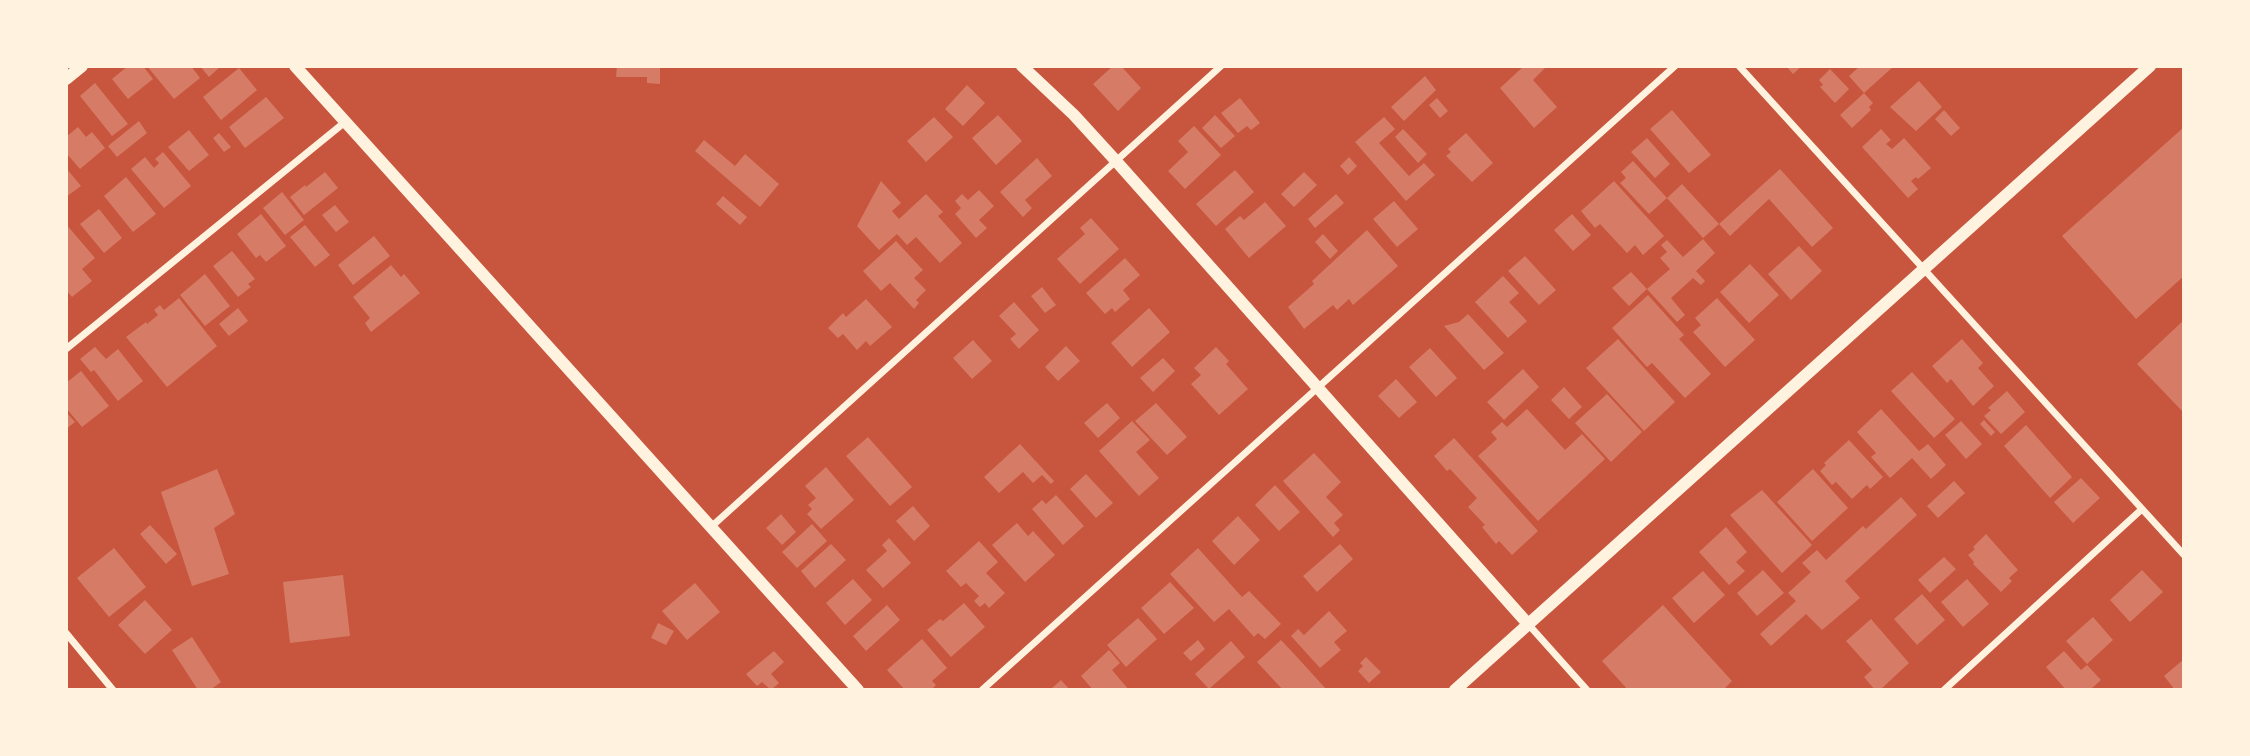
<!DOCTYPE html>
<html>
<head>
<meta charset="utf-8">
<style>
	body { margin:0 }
	#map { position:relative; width:2250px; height:756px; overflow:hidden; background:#c8553d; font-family:Rubik,sans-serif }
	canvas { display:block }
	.frame { position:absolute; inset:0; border:68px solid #fff3e0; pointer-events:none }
</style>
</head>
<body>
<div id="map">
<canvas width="2250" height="756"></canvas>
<div class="frame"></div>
</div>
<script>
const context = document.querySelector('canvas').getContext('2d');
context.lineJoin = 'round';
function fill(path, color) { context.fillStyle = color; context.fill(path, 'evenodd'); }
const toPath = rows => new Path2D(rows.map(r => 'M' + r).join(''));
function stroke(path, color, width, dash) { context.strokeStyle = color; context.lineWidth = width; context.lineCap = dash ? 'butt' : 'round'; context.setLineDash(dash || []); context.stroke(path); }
const building = toPath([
	[128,66,143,66,153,79,128,99,112,79],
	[147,66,191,66,200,78,174,99],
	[200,66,221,66,209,77],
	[617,66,660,66,660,84,647,83,647,77,616,77],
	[1113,66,1121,66,1141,88,1118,111,1093,84],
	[1524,66,1547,66,1533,80,1557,107,1534,128,1500,88],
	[1786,66,1802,66,1793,74],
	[1860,66,1894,66,1864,93,1849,76],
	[239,68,257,90,221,120,203,97],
	[1830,69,1849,89,1835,103,1820,87,1823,85,1819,80],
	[1425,76,1436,90,1404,121,1391,107],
	[1919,81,1942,107,1916,131,1890,107],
	[95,83,128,124,112,136,80,96],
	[967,85,985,103,963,126,945,109],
	[1864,93,1873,103,1869,107,1871,110,1852,128,1840,115],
	[266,97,284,118,245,148,229,127],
	[1240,98,1260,123,1251,130,1247,126,1238,133,1221,113],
	[1437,98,1448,111,1440,118,1429,105],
	[1672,110,1711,155,1689,173,1650,129],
	[1944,110,1960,128,1951,136,1935,119],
	[998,115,1022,141,996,165,972,138],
	[1215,115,1235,136,1221,148,1202,128],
	[934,117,953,137,926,162,907,141],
	[1384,117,1395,129,1379,143,1409,176,1424,163,1435,175,1406,201,1355,142],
	[139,121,147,133,117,157,108,146],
	[1194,126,1221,155,1185,189,1168,171,1188,152,1178,141],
	[78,127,86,137,92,132,105,148,80,169,66,153,66,137],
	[2184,127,2184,276,2136,319,2062,236],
	[1403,129,1427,154,1418,163,1395,137],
	[1881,129,1891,140,1886,144,1892,149,1904,138,1931,168,1918,179,1916,177,1911,181,1918,189,1908,198,1862,147],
	[189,130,209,155,189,171,168,147],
	[219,133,231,147,224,152,213,138],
	[1466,133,1493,163,1472,182,1446,156,1451,152,1448,149],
	[1647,138,1670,164,1655,178,1631,152],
	[704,140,735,166,745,154,779,184,760,207,695,151],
	[163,152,191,186,164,208,131,169,145,157,154,168,159,163,155,159],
	[1349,157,1357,166,1348,175,1340,166],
	[1037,158,1052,176,1025,200,1032,208,1023,217,1000,192],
	[1633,161,1667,198,1649,214,1620,183,1626,178,1621,172],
	[66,168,81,186,66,197],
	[1780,169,1833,228,1812,247,1769,199,1730,236,1719,224],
	[1235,170,1254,192,1216,226,1196,204],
	[325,172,338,188,304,215,290,197,305,185,306,187],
	[1304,172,1317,185,1294,207,1281,194],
	[126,177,156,214,133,232,104,196],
	[881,181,901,203,892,211,899,219,926,194,943,212,938,216,962,243,940,263,916,237,907,245,897,234,879,250,857,226],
	[1614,181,1664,236,1643,255,1635,245,1627,253,1600,224,1595,228,1581,211],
	[1682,184,1719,224,1703,238,1667,198],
	[979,190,994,206,979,220,987,228,976,238,955,214,961,208,955,201,962,194,968,200],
	[282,192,304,220,285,235,263,208],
	[1336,194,1344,203,1315,228,1308,219],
	[723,196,747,217,740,225,716,204],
	[1394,201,1418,229,1397,247,1373,219],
	[1265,202,1286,226,1249,258,1225,229,1240,216,1244,220],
	[335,205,349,222,336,232,322,215],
	[99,209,122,238,104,253,80,224],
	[261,214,286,246,266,262,260,255,256,258,237,234],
	[1572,214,1591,235,1573,251,1554,230],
	[1091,218,1119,249,1080,284,1057,259,1085,234,1080,228],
	[66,224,95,258,82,269,92,281,72,297,66,290],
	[305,225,330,255,315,267,290,237],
	[1367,230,1398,266,1353,305,1349,299,1337,310,1333,305,1304,329,1288,307,1314,284,1312,281],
	[1323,234,1338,251,1330,259,1315,242],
	[374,236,390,256,353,285,338,265],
	[1703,239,1715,253,1696,271,1705,281,1701,285,1693,278,1671,298,1685,315,1677,322,1647,289,1629,306,1612,288,1631,272,1647,289,1670,269,1660,258,1667,252,1661,245,1667,240,1683,257],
	[896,241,923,270,914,278,926,290,916,300,919,303,914,309,890,283,881,291,863,271],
	[1799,246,1822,271,1791,300,1768,274],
	[232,251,255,279,248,284,251,287,238,297,213,266],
	[1525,256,1556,290,1539,305,1508,271],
	[1125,258,1140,275,1123,290,1130,299,1115,312,1112,308,1105,314,1086,293],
	[1750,264,1779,295,1749,323,1720,292],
	[391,265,401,277,404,274,420,293,371,332,365,323,370,318,353,297],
	[205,274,230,306,205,326,180,295],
	[1503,276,1519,293,1509,302,1527,321,1508,338,1475,302],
	[1042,287,1056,305,1045,313,1031,296],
	[1648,295,1684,335,1679,339,1711,374,1685,398,1652,363,1647,367,1612,328],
	[179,298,217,346,167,387,126,337,146,322,147,324,158,315,154,310,160,305,164,310],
	[1717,298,1755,340,1725,367,1693,332,1701,325,1695,318],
	[866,299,892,327,870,346,866,341,857,350,843,334,838,338,828,328,843,313,846,317],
	[1014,302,1039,330,1019,349,1010,339,1016,334,999,316],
	[238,308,248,321,229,336,219,324],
	[1149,308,1170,332,1132,367,1111,343],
	[1468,314,1504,353,1484,370,1444,326,1459,322],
	[2184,320,2184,413,2137,364],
	[1618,339,1675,402,1644,431,1586,368],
	[1962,339,1983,363,1978,368,1994,386,1973,406,1951,379,1947,383,1932,366],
	[973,340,992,361,972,379,953,358],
	[1066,346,1080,361,1058,381,1045,367],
	[95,347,106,359,118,349,143,381,118,401,94,370,91,372,80,359],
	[1216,347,1229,361,1226,364,1248,389,1219,415,1191,384,1201,375,1194,368],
	[1430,348,1457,378,1436,397,1409,367],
	[1163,358,1175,371,1153,392,1140,378],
	[1523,369,1539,387,1504,420,1487,402],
	[81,371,109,406,82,427,66,408,66,383],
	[1912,372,1955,419,1934,438,1891,391],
	[1396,379,1417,402,1399,418,1378,396],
	[1564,387,1582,407,1569,419,1551,400],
	[2007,391,2025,412,2001,434,1984,416,1991,410,1988,408],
	[1607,394,1642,432,1611,462,1575,423],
	[1107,403,1120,418,1098,438,1084,423],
	[1156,403,1187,437,1167,455,1135,421],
	[1527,409,1565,450,1582,434,1605,459,1538,521,1478,456,1497,439,1491,432,1502,422,1507,427],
	[1881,409,1919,451,1928,444,1946,465,1931,479,1912,458,1890,478,1871,457,1876,453,1857,432],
	[66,412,75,422,66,429],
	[1984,420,1995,432,1991,436,1980,424],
	[1132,421,1150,440,1136,452,1159,478,1139,496,1099,451],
	[1961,421,1982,444,1966,459,1945,435],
	[2026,425,2072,477,2050,498,2004,446],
	[868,437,912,487,890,506,846,456],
	[1454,438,1538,531,1512,555,1499,541,1496,544,1482,527,1485,525,1468,507,1477,498,1450,469,1447,471,1434,456],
	[1849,440,1883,477,1870,489,1867,485,1852,499,1836,482,1832,485,1820,471,1826,465,1824,463],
	[1020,444,1054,481,1051,484,1042,475,1033,483,1023,472,999,493,984,477],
	[1314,453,1341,482,1326,497,1343,515,1334,523,1340,530,1333,537,1283,481],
	[826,467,854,500,821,529,807,514,812,509,808,505,816,498,805,486],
	[217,469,235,514,214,528,229,574,192,586,161,492],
	[1813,469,1848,508,1812,541,1777,502],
	[1086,474,1113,503,1096,518,1070,489],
	[2081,478,2100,498,2073,523,2054,502],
	[1954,481,1965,493,1938,518,1927,506],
	[1275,485,1300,512,1279,531,1255,505],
	[1762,490,1812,545,1782,573,1730,515],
	[1056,495,1084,526,1063,545,1032,509,1042,500,1046,504],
	[1901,497,1917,515,1845,581,1860,598,1822,630,1806,614,1771,646,1760,634,1796,601,1788,593,1811,572,1802,563,1817,550,1826,560,1863,526,1866,529],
	[913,506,930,526,914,541,896,521],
	[781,514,796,532,782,545,766,528],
	[1238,516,1260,540,1234,565,1212,541],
	[1017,523,1028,536,1033,531,1055,555,1025,582,992,545],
	[812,524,827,541,797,568,782,552],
	[150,525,177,554,166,564,140,534],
	[1726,527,1747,552,1736,562,1745,571,1729,585,1699,552],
	[1986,534,2018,570,2009,578,2012,581,2001,592,1973,564,1974,562,1968,555,1975,549,1973,547],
	[889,538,911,563,883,588,866,570,887,551,882,545],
	[979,541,998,562,986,573,1005,593,989,608,985,603,980,607,974,601,979,596,966,583,961,587,946,571],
	[831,544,846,560,815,588,801,571],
	[1340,544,1353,559,1317,592,1303,576],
	[114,548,146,587,109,617,77,578],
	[1198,548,1242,597,1249,591,1281,624,1265,639,1258,633,1254,637,1229,609,1214,622,1170,574],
	[1944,557,1956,569,1930,593,1918,580],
	[1763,570,1784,593,1757,616,1737,593],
	[2142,570,2163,592,2130,622,2110,600],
	[1703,571,1725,595,1694,623,1672,598],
	[343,575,350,636,290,643,283,582],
	[853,579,872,600,845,625,826,603],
	[1967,579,1989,604,1963,627,1941,602],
	[1170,582,1194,608,1164,634,1141,608],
	[695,583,720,612,687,640,662,611],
	[1922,594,1945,620,1917,645,1894,619],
	[145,600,172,630,145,654,118,625],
	[964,603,985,627,951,657,927,630,940,619,943,621],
	[887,605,900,620,866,651,853,636],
	[1663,605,1732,681,1723,690,1628,690,1602,661],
	[1329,611,1347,631,1334,642,1341,650,1320,668,1291,636,1298,629,1304,635],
	[2093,617,2113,640,2087,664,2066,641],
	[1138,618,1157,639,1126,667,1107,645],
	[1871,619,1909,663,1880,690,1875,690,1864,677,1872,670,1846,641],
	[658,623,674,631,666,645,651,638],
	[192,637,221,682,210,690,198,690,172,650],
	[922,639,947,668,932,681,936,685,931,690,905,690,887,670],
	[1198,640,1205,649,1191,661,1183,653],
	[1281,640,1296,656,1327,690,1283,690,1257,662],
	[1231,641,1245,657,1209,689,1195,674],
	[1109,650,1120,663,1112,670,1129,690,1093,690,1081,676],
	[774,651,784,662,771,674,779,683,771,690,762,682,757,686,746,674],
	[2064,651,2081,670,2087,665,2101,680,2090,690,2066,690,2046,667],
	[1366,657,1381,672,1369,683,1358,671,1363,666,1360,663],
	[2184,659,2184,690,2175,690,2164,676],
	[1061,680,1070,690,1050,690]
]);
const minor = toPath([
	[1739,66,2184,555],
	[66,349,345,122],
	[711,527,1221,66],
	[1528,624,1587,690],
	[66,633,113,690],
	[982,690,1675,66],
	[1944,690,2142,509]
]);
const tertiary = toPath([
	[295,66,858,690],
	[1022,66,1074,115,1116,161,1528,624],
	[66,79,82,66],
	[1455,690,2150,66]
]);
fill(building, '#d67c66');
stroke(minor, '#fff3e0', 7);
stroke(tertiary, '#fff3e0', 12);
</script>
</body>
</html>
